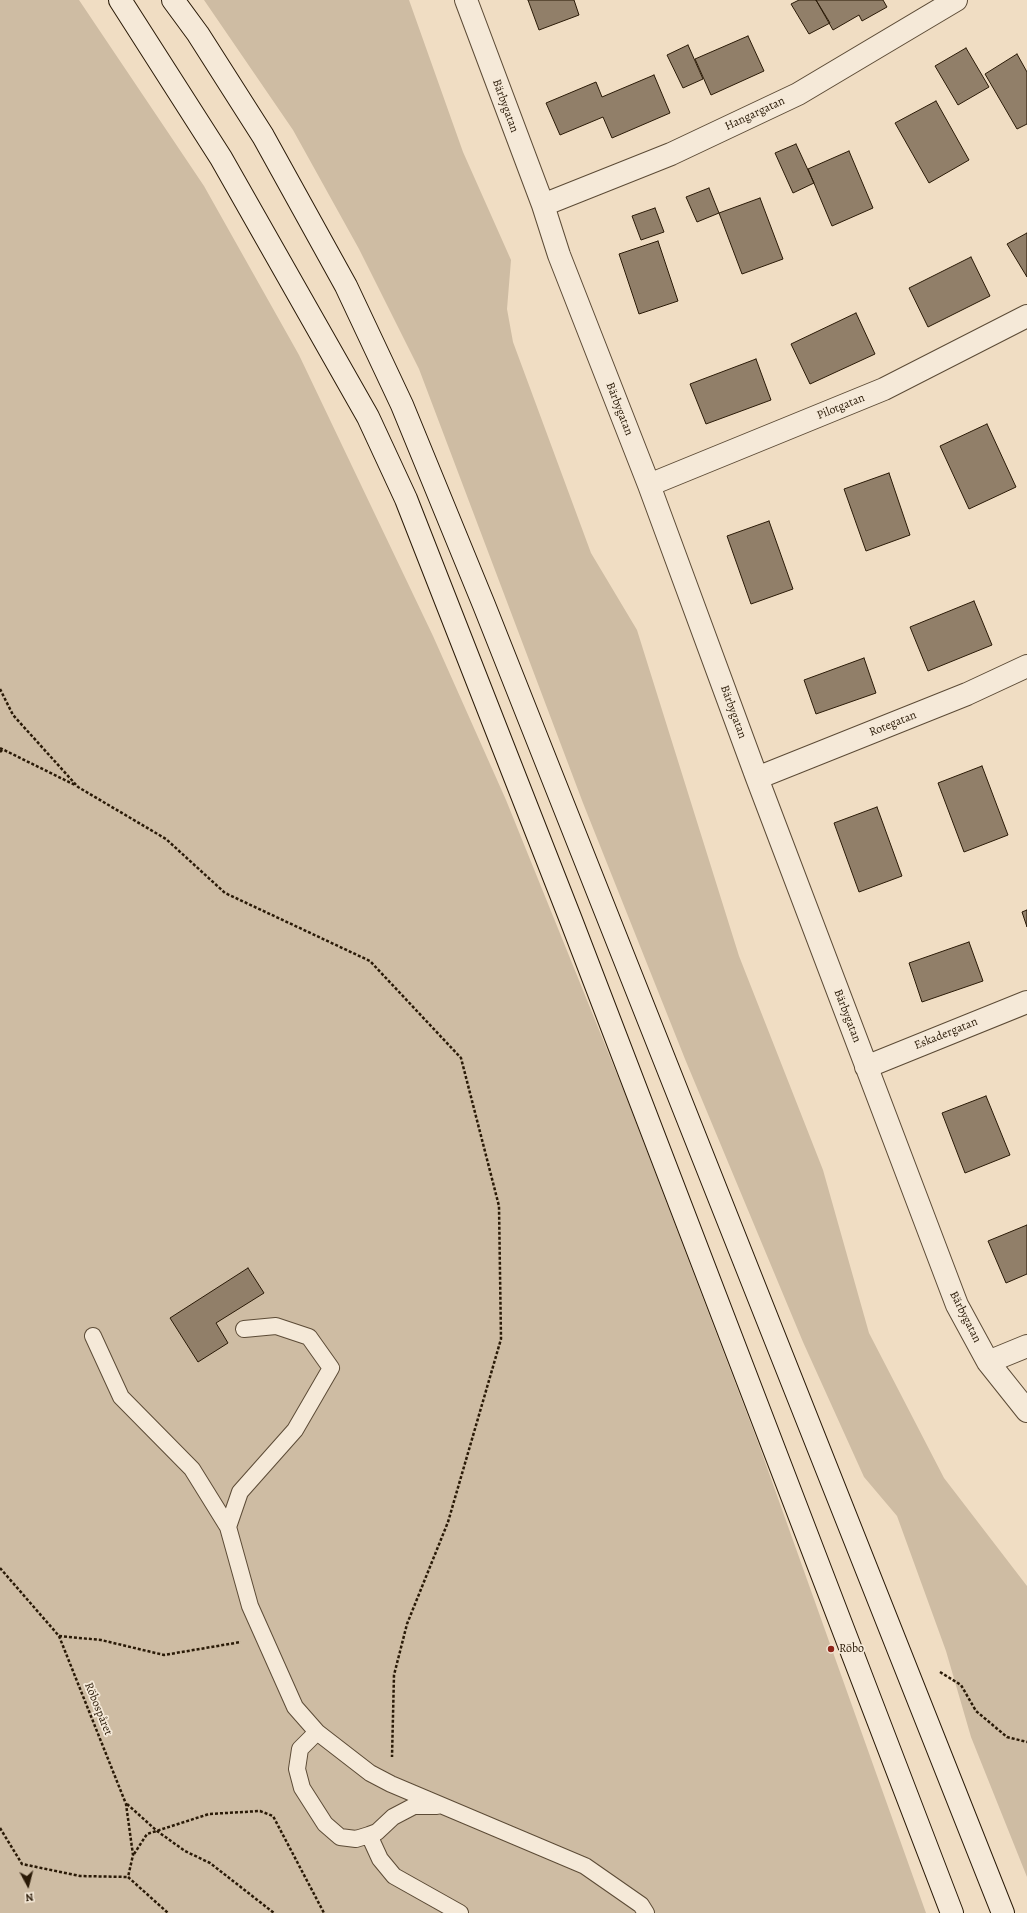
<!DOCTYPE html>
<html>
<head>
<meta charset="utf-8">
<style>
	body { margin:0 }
	#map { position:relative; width:1027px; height:1913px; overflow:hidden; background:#f0ddc3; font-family:Alegreya,serif }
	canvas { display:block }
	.north { position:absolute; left:8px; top:1865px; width:40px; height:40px; -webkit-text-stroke:3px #f5e9d8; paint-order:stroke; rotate:173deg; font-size:11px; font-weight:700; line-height:16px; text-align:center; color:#2a1a07 }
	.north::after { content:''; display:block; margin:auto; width:14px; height:18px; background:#2a1a07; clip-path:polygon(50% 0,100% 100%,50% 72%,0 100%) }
</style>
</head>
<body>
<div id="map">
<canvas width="1027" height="1913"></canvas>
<div class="north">N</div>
</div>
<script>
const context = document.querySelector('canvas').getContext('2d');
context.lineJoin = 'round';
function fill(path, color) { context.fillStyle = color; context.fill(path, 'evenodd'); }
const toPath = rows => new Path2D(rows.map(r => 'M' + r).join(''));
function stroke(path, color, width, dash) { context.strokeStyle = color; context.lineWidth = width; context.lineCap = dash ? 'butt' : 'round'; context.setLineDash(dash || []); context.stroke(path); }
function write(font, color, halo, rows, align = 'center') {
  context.font = font + ' Alegreya,serif'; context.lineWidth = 3.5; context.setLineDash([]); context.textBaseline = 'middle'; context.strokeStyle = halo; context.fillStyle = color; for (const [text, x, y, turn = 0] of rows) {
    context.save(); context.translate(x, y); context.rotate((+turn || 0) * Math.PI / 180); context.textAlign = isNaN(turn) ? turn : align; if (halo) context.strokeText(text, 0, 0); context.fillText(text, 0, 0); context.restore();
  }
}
const green = toPath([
	[0,0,79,0,204,186,299,355,433,636,506,800,625,1094,759,1445,926,1913,0,1913],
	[204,0,409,0,463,152,511,260,507,309,513,342,591,553,637,630,739,956,823,1170,869,1333,944,1478,1027,1586,1027,1877,971,1737,946,1651,897,1516,864,1477,803,1342,685,1059,583,803,419,369,359,249,293,130]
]);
const building = toPath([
	[528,0,574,0,579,15,539,30,528,0],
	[799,0,816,0,830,23,809,34,791,4,799,0],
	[816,0,883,0,887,7,862,21,859,15,833,30,816,0],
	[748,36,764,71,711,95,695,59,748,36],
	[688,45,703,79,683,88,667,55,688,45],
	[966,48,989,87,958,105,935,66,966,48],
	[1017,54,1027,72,1027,124,1017,129,985,74,1017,54],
	[654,75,670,113,612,138,603,117,560,135,546,103,596,82,602,97,654,75],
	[936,101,969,160,929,183,895,123,936,101],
	[796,144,814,183,793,193,775,153,796,144],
	[849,151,873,208,832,226,808,169,849,151],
	[709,188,719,213,697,222,686,197,709,188],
	[760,198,783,259,742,274,719,213,760,198],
	[655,208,664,232,641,240,632,216,655,208],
	[1027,233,1027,277,1007,244,1027,233],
	[658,241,678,301,639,314,619,254,658,241],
	[971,257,990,296,928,327,909,288,971,257],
	[856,313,875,354,810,384,791,344,856,313],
	[756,359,771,400,706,424,690,384,756,359],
	[987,424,1016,487,969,509,940,446,987,424],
	[889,473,910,535,866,551,844,489,889,473],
	[769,521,793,589,751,604,727,536,769,521],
	[974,601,992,645,928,671,910,627,974,601],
	[864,658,876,693,816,714,804,680,864,658],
	[982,766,1008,835,964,852,938,783,982,766],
	[877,807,902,876,859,892,834,823,877,807],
	[1027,910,1027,927,1022,912,1027,910],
	[969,942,983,981,922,1002,909,963,969,942],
	[986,1096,1010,1155,965,1173,942,1113,986,1096],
	[1027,1225,1027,1274,1006,1283,988,1241,1027,1225],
	[248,1268,264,1293,216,1323,228,1343,198,1362,170,1318,248,1268]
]);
const path = toPath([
	[0,689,13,715,78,787,166,839,225,893,370,961,461,1058,499,1206,501,1339,448,1522,407,1624,394,1675,392,1757],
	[0,748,75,785],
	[0,752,3,749],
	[0,1568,59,1636,126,1804,133,1855,128,1877,168,1913],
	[59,1636,101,1640,164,1655,241,1642],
	[940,1672,961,1685,976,1711,1007,1737,1027,1742],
	[127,1804,157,1831,185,1851,210,1863,274,1913],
	[0,1828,22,1864,80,1876,128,1877],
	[134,1854,147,1834,209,1814,260,1811,273,1816,324,1913]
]);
const service = toPath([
	[93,1336,121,1397,192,1469,228,1527,250,1606,295,1707,317,1732,370,1773,391,1784,585,1866,641,1905,646,1913],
	[228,1527,240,1492,295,1430,331,1368,309,1337,276,1326,244,1329],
	[317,1732,300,1749,297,1769,302,1788,325,1824,340,1837,356,1839,369,1835,377,1832,393,1817,414,1806,437,1806],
	[369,1835,380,1859,394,1876,460,1913]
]);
const minor = toPath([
	[466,0,543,205,559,255,649,485,757,778,957,1305,988,1362,1027,1411],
	[543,205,671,154,798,94,956,0],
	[649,485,884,389,1027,316],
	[757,778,967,694,1027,666],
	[866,1067,1027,1002],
	[988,1362,1027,1346]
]);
const secondary = toPath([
	[120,0,221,158,368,417,406,499,571,920,952,1913],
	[173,0,198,34,263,136,346,286,402,405,484,605,1003,1913]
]);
const markers = [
	[831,1649,4,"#8f2418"]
];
const streetNames = [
	["Bärbygatan",505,106,70],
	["Hangargatan",755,114,-25],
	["Pilotgatan",841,407,-22],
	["Bärbygatan",619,409,69],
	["Bärbygatan",733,712,70],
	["Rotegatan",893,724,-22],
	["Bärbygatan",847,1016,69],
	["Eskadergatan",946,1034,-22],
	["Bärbygatan",965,1317,63],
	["Röbospåret",98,1709,68]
];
const poiNames = [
	["Röbo",839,1649]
];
fill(green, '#cebca3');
fill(building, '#917f69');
stroke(building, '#2a1a07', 1);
stroke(service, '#5c4b36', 18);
stroke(minor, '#5c4b36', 24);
stroke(secondary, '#2a1a07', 24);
stroke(path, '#2a1a07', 2.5, [3, 2]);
stroke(service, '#f5e9d8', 16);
stroke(minor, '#f5e9d8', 22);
stroke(secondary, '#f5e9d8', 22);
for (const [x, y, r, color] of markers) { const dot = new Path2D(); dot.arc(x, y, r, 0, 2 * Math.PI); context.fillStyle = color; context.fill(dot); stroke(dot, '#f5e9d8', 1.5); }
write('12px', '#2a1a07', '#f5e9d8', streetNames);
write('12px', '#2a1a07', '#f5e9d8', poiNames, 'left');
</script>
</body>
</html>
